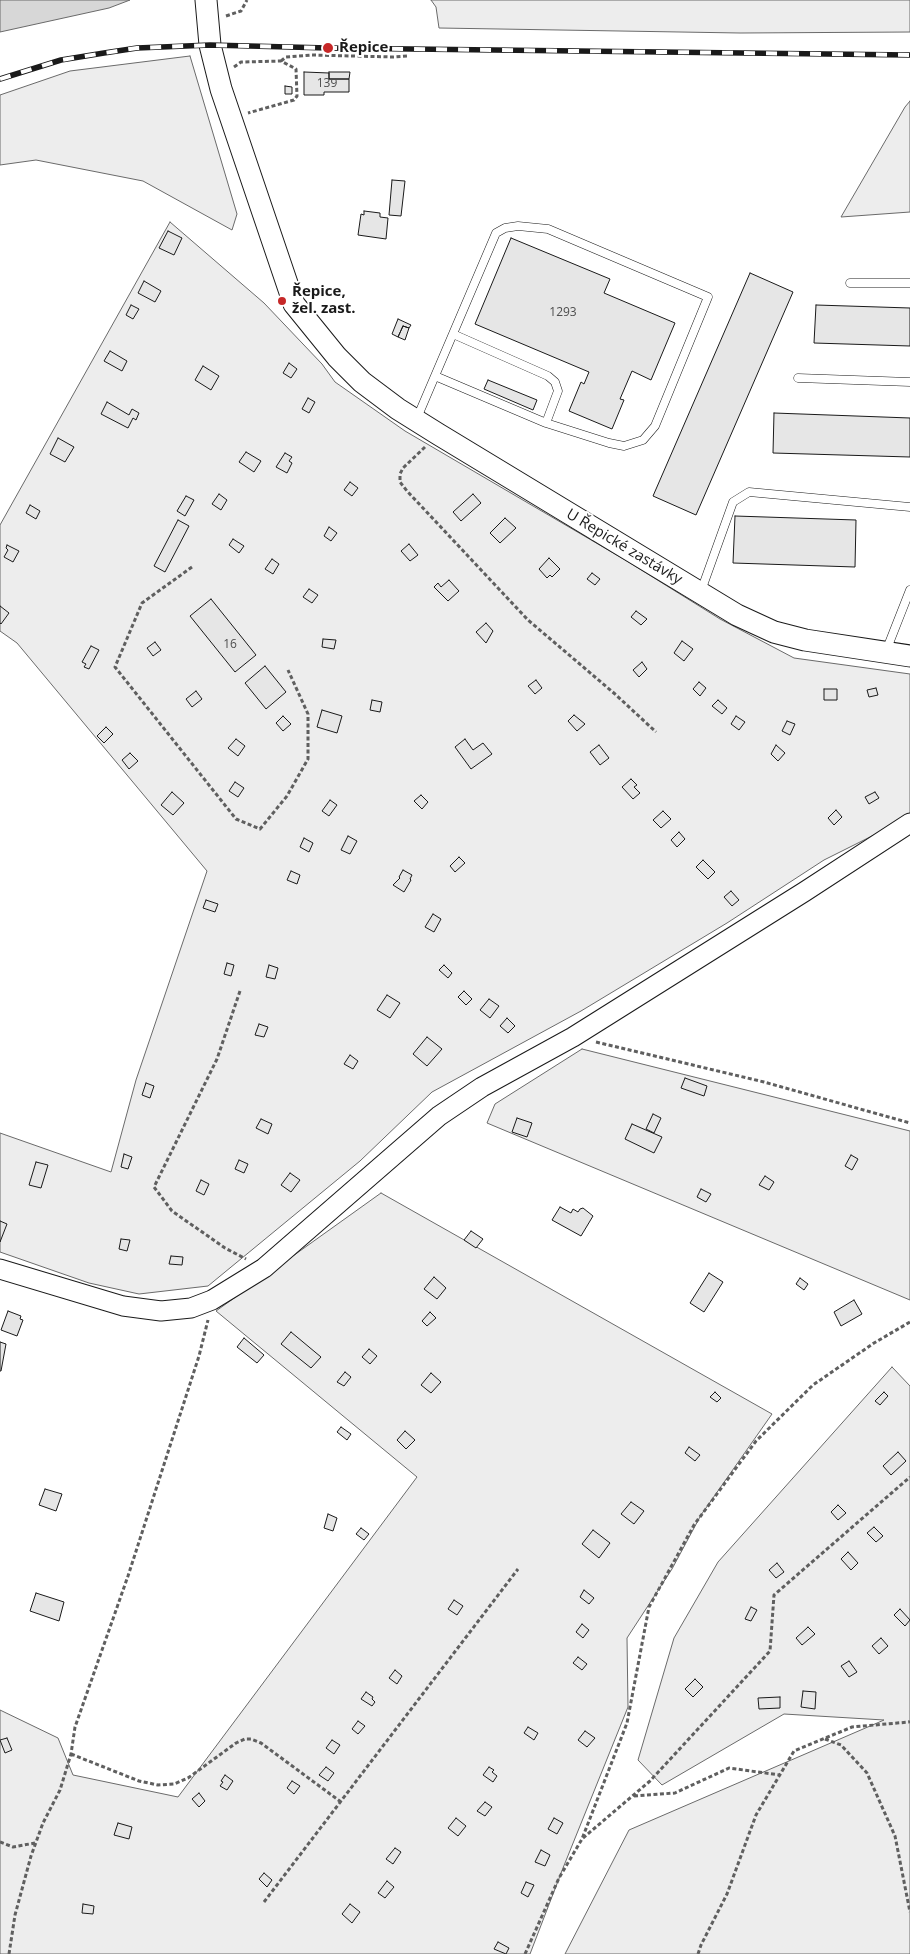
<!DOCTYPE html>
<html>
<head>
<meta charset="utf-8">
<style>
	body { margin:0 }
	canvas { display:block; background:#fff }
</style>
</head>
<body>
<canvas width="910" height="1954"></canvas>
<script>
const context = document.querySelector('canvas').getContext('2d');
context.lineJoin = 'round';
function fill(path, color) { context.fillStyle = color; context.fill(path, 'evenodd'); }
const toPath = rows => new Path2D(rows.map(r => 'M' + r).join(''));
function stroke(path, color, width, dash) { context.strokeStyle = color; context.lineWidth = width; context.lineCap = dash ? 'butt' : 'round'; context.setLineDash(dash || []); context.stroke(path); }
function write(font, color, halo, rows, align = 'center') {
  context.font = font + ' "Open Sans",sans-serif'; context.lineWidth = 4; context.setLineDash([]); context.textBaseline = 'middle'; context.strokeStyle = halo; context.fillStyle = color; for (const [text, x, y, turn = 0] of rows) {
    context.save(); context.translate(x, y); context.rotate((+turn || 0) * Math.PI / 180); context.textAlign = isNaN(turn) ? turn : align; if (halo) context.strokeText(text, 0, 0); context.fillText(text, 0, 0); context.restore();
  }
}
const built = toPath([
	[431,0,910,0,910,32,740,33,439,28,436,7,431,0],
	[190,56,237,214,232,230,143,181,36,160,0,165,0,95,70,71,190,56],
	[910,101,910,212,841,217,905,107,910,101],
	[170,222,264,303,322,364,335,382,405,431,627,561,720,619,794,658,910,674,910,817,824,860,727,923,581,1011,432,1092,360,1161,208,1286,139,1294,89,1283,0,1252,0,1133,111,1172,136,1080,207,871,17,643,0,631,0,525,170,222],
	[582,1049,910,1131,910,1300,487,1123,495,1104,582,1049],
	[381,1193,772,1414,701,1515,672,1569,627,1638,628,1707,563,1868,530,1954,0,1954,0,1710,58,1738,73,1775,178,1797,417,1477,216,1311,381,1193],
	[892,1367,910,1386,910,1954,565,1954,629,1830,884,1720,784,1714,662,1785,638,1760,674,1638,718,1562,892,1367]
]);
const water = toPath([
	[0,0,130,0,109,8,0,32,0,0]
]);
const building = toPath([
	[304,72,329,73,329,79,349,79,349,92,324,92,324,95,304,95,304,72],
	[329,72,350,72,349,79,329,79,329,72],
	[285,86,292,87,292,94,285,94,285,86],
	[392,180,405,181,401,216,389,215,392,180],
	[364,211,380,213,380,217,388,218,386,239,358,235,361,214,364,215,364,211],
	[168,231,182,238,174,255,159,248,168,231],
	[511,238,610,279,604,293,675,323,651,380,632,371,620,399,624,400,612,429,569,411,581,382,584,384,589,372,475,324,511,238],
	[750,273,793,292,696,515,653,496,750,273],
	[144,281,161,291,155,302,138,293,144,281],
	[131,305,139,309,133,319,126,315,131,305],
	[816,305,910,308,910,346,814,343,816,305],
	[398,319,411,325,409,328,403,326,398,337,392,334,398,319],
	[403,326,409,328,405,340,398,337,403,326],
	[110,351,127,361,122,371,104,361,110,351],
	[289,363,297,369,291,378,283,373,289,363],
	[203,366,219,376,211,390,195,380,203,366],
	[488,380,537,400,533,410,484,389,488,380],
	[308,398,315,402,309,413,302,409,308,398],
	[107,402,129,415,132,409,139,413,136,420,133,418,128,428,101,414,107,402],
	[774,413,910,418,910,457,773,453,774,413],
	[58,438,74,447,65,462,50,454,58,438],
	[246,452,261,461,254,472,239,462,246,452],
	[285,453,292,457,289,461,292,463,287,473,276,467,285,453],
	[350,482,358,488,352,496,344,490,350,482],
	[219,494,227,500,221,510,212,504,219,494],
	[473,494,481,503,461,521,453,512,473,494],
	[186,496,194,500,185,516,177,511,186,496],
	[30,505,40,511,36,519,26,513,30,505],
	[735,516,856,520,855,567,733,563,735,516],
	[505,518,516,528,500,543,490,533,505,518],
	[178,520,189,526,165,572,154,566,178,520],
	[329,527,337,533,331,541,324,536,329,527],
	[233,539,244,546,239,553,229,545,233,539],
	[409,544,418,555,410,561,401,551,409,544],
	[7,545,19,551,13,562,4,557,8,550,6,548,7,545],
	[549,558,560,569,552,577,550,575,547,578,539,569,549,558],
	[272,559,279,564,273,574,265,569,272,559],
	[592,573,600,579,595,585,587,579,592,573],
	[449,580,459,591,448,601,434,587,438,583,441,587,449,580],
	[309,589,318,595,312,603,303,597,309,589],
	[211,599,256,655,235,672,190,616,211,599],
	[0,606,9,613,1,624,0,623,0,606],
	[636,611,647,619,641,625,631,617,636,611],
	[486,623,493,631,486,643,476,632,486,623],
	[323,639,336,640,334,649,322,647,323,639],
	[682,641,693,649,684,661,674,653,682,641],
	[155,642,161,650,153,656,147,648,155,642],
	[91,646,99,650,89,669,84,667,86,664,82,662,91,646],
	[642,662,647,669,639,677,633,670,642,662],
	[265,666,286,692,266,709,245,683,265,666],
	[536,680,542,688,535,694,528,686,536,680],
	[699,682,706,688,700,696,693,689,699,682],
	[876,688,878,695,869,697,867,690,876,688],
	[824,689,837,689,837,700,824,700,824,689],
	[196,691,202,699,192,707,186,699,196,691],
	[372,700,382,702,380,712,370,710,372,700],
	[718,700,727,708,722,714,712,706,718,700],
	[322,710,342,716,337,733,317,727,322,710],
	[574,715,585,724,577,731,568,721,574,715],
	[283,716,291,724,283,731,276,723,283,716],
	[736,716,745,722,739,730,731,724,736,716],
	[787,721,795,724,790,735,782,731,787,721],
	[106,727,113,734,104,743,97,736,106,727],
	[236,739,245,746,238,756,228,748,236,739],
	[465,739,473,750,483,743,492,754,471,769,455,747,465,739],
	[599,745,609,758,600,765,590,752,599,745],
	[776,745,785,753,778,761,771,754,776,745],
	[130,753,138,761,129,769,122,760,130,753],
	[631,779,637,785,634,787,640,793,633,799,622,787,631,779],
	[235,782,244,788,238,797,229,791,235,782],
	[172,792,184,803,173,815,161,805,172,792],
	[875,792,879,798,869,804,865,797,875,792],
	[421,795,428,802,422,809,414,801,421,795],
	[330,800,337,805,329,816,322,811,330,800],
	[836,810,842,817,834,825,828,818,836,810],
	[663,811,671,819,661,828,653,820,663,811],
	[679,832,685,839,677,847,671,840,679,832],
	[348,836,357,841,350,854,341,850,348,836],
	[304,838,313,843,309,852,300,847,304,838],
	[459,857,465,863,455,872,450,866,459,857],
	[703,860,715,872,708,879,696,867,703,860],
	[403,870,412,875,410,879,411,880,404,892,393,885,400,878,399,877,403,870],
	[291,871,300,875,297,884,287,880,291,871],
	[731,891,739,900,732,906,724,897,731,891],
	[206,900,218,904,215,912,203,908,206,900],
	[433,914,441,919,434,932,425,927,433,914],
	[227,963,234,965,231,976,224,974,227,963],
	[269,965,278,968,275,979,266,977,269,965],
	[444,965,452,973,448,978,439,970,444,965],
	[464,991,472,999,466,1005,458,997,464,991],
	[387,995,400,1003,390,1018,377,1010,387,995],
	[489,999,499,1006,490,1018,480,1010,489,999],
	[507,1018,515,1026,508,1033,500,1026,507,1018],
	[259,1024,268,1027,264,1037,255,1035,259,1024],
	[427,1037,442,1049,427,1066,413,1054,427,1037],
	[350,1055,358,1061,353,1069,344,1064,350,1055],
	[685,1078,707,1086,704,1096,681,1088,685,1078],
	[146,1083,154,1086,150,1098,142,1095,146,1083],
	[653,1114,661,1118,654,1133,646,1129,653,1114],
	[517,1118,532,1123,527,1137,512,1132,517,1118],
	[261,1119,272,1124,268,1134,256,1128,261,1119],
	[632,1124,662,1137,654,1153,625,1139,632,1124],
	[124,1154,132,1157,128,1169,121,1167,124,1154],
	[851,1155,858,1159,852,1170,845,1166,851,1155],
	[239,1160,248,1164,244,1173,235,1169,239,1160],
	[36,1162,48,1165,41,1188,29,1185,36,1162],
	[290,1173,300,1180,291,1192,281,1185,290,1173],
	[765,1176,774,1182,769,1190,759,1185,765,1176],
	[201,1180,209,1184,204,1195,196,1191,201,1180],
	[701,1189,711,1194,706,1202,697,1197,701,1189],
	[560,1207,571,1213,573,1209,578,1212,580,1209,583,1208,593,1216,581,1236,552,1220,560,1207],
	[0,1221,7,1224,0,1242,0,1221],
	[471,1231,483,1239,476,1248,464,1240,471,1231],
	[121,1239,130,1240,127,1251,119,1249,121,1239],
	[171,1256,183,1257,182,1265,169,1264,171,1256],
	[709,1273,723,1282,704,1312,690,1303,709,1273],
	[434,1277,446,1288,437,1299,424,1289,434,1277],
	[800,1278,808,1284,804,1290,796,1284,800,1278],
	[854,1300,862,1314,841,1326,834,1312,854,1300],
	[8,1311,21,1316,20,1319,23,1320,17,1336,1,1330,8,1311],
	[430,1312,436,1318,427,1326,422,1321,430,1312],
	[291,1332,321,1357,311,1368,281,1344,291,1332],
	[244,1338,264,1355,257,1363,237,1347,244,1338],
	[0,1342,6,1344,1,1371,0,1371,0,1342],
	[369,1349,377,1356,370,1364,362,1357,369,1349],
	[345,1372,351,1377,344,1386,337,1382,345,1372],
	[431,1373,441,1382,431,1393,421,1385,431,1373],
	[715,1392,721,1398,717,1402,710,1397,715,1392],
	[884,1392,888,1396,880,1405,875,1401,884,1392],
	[341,1427,351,1434,347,1440,337,1432,341,1427],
	[405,1431,415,1440,406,1449,397,1440,405,1431],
	[689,1447,700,1455,695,1461,685,1453,689,1447],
	[898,1452,906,1461,891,1475,883,1466,898,1452],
	[45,1489,62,1494,56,1511,39,1505,45,1489],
	[631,1502,644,1511,634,1524,621,1514,631,1502],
	[838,1505,846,1513,838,1520,831,1512,838,1505],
	[328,1514,337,1518,333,1531,324,1528,328,1514],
	[874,1527,883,1536,876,1542,867,1533,874,1527],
	[361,1528,369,1534,364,1540,356,1534,361,1528],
	[593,1530,610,1543,599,1558,582,1544,593,1530],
	[848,1552,858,1563,851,1570,841,1559,848,1552],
	[777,1563,784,1572,776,1578,769,1570,777,1563],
	[584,1590,594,1598,589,1604,580,1597,584,1590],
	[36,1593,64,1602,59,1621,30,1611,36,1593],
	[454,1600,463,1606,457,1615,448,1609,454,1600],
	[751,1607,757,1610,751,1621,745,1619,751,1607],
	[900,1609,910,1620,905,1626,894,1615,900,1609],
	[582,1624,589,1630,583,1638,576,1632,582,1624],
	[808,1627,815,1634,802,1645,796,1638,808,1627],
	[881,1638,888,1646,879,1654,872,1646,881,1638],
	[578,1657,587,1664,582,1670,573,1663,578,1657],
	[849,1661,857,1672,849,1677,841,1666,849,1661],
	[395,1670,402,1676,397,1684,389,1678,395,1670],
	[695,1679,703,1687,693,1697,685,1689,695,1679],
	[803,1691,816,1692,815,1709,801,1707,803,1691],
	[366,1692,373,1697,372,1699,375,1702,372,1706,361,1699,366,1692],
	[780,1697,780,1708,759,1709,758,1698,780,1697],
	[358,1721,365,1726,358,1734,352,1729,358,1721],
	[528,1727,538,1733,534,1740,524,1733,528,1727],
	[585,1731,595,1738,587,1747,578,1740,585,1731],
	[7,1738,12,1750,5,1753,0,1740,7,1738],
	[332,1740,340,1745,334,1754,326,1748,332,1740],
	[326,1767,334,1773,328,1781,319,1775,326,1767],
	[489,1767,494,1770,492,1772,497,1776,493,1782,483,1775,489,1767],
	[225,1775,233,1781,227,1790,220,1786,223,1782,221,1781,225,1775],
	[292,1781,300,1786,294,1794,287,1788,292,1781],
	[199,1793,205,1801,199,1807,192,1799,199,1793],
	[485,1802,492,1807,485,1816,477,1811,485,1802],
	[456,1818,466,1826,458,1836,448,1828,456,1818],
	[554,1818,563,1823,557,1834,548,1829,554,1818],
	[118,1823,132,1827,129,1839,114,1835,118,1823],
	[395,1848,401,1852,393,1864,386,1859,395,1848],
	[541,1850,550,1855,545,1866,535,1862,541,1850],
	[264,1873,272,1880,267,1887,259,1879,264,1873],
	[387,1881,394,1887,385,1898,378,1893,387,1881],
	[526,1882,534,1885,528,1897,521,1893,526,1882],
	[83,1904,94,1906,93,1914,82,1913,83,1904],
	[350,1904,360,1912,352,1923,342,1914,350,1904],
	[498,1942,509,1948,506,1954,494,1949,498,1942]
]);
const path = toPath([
	[226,16,241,11,247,0],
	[281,61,286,57,312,55,393,57,407,56],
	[234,67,241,62,281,61,296,69,297,96,294,100,248,113],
	[425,447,403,468,400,474,400,482,407,491,528,620,615,694,656,732],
	[192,567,142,603,115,667,236,819,260,829,287,796,308,759,308,714,288,670],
	[240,991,217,1059,154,1187,172,1211,225,1248,246,1259],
	[596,1042,764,1082,910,1123],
	[825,1739,841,1745,867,1773,895,1836,910,1912],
	[71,1754,139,1781,158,1785,174,1784,188,1778,236,1743,245,1739,251,1739,261,1743,341,1802],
	[634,1796,675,1793,729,1768,780,1775],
	[583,1838,650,1781,770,1651,774,1595,910,1477],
	[0,1842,13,1847,35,1843],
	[264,1902,518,1569],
	[9,1954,15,1915,31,1856,43,1823,60,1790,71,1754,75,1727,128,1576,199,1356,208,1320],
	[525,1954,559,1878,582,1839,627,1723,649,1607,694,1525,756,1441,813,1385,874,1343,910,1322],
	[698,1954,701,1945,727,1894,756,1815,794,1751,852,1727,909,1722,910,1721]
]);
const service = toPath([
	[850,283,910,283],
	[453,334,548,376,555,382,558,391,546,423],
	[798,378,910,382],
	[417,418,496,233,505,228,518,226,548,229,708,297,655,426,643,440,624,446,609,443,546,423,435,376],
	[701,591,733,502,749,492,910,507],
	[886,651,910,590]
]);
const tertiary = toPath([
	[0,1269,123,1306,161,1311,191,1308,212,1300,264,1268,439,1116,482,1087,573,1037,804,892,910,823]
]);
const secondary = toPath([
	[206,0,210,45,221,89,294,304,337,357,362,382,398,409,438,434,737,615,774,632,805,640,910,656]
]);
const rail = toPath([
	[0,79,61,60,104,53,137,48,210,45,328,48,910,55]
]);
const markers = [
	[328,48,6,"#c62828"],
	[282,301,5,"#c62828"]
];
const numberNames = [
	["139",327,84],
	["1293",563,313],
	["16",230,645]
];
const poiNames = [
	["Řepice",339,48],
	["Řepice,",292,292],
	["žel. zast.",292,309]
];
const streetNames = [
	["U Řepické zastávky",624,547,31]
];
fill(built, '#ededed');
stroke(built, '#6a6a6a', 1);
fill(water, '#d7d7d7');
stroke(water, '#6a6a6a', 1);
fill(building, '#e6e6e6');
stroke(building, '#1a1a1a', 1);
stroke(service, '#1a1a1a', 9);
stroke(tertiary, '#1a1a1a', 21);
stroke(secondary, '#1a1a1a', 23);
stroke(path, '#5f5f5f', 3, [4, 2.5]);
stroke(service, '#fff', 8);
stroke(tertiary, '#fff', 19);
stroke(secondary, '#fff', 21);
stroke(rail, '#1a1a1a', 5.5);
stroke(rail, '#fff', 4, [11]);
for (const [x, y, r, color] of markers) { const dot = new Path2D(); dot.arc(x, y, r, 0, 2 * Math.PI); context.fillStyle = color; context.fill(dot); stroke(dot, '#fff', 2); }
write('12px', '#4d4d4d', null, numberNames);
write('bold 15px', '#1a1a1a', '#fff', poiNames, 'left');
write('15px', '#1a1a1a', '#fff', streetNames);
</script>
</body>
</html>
